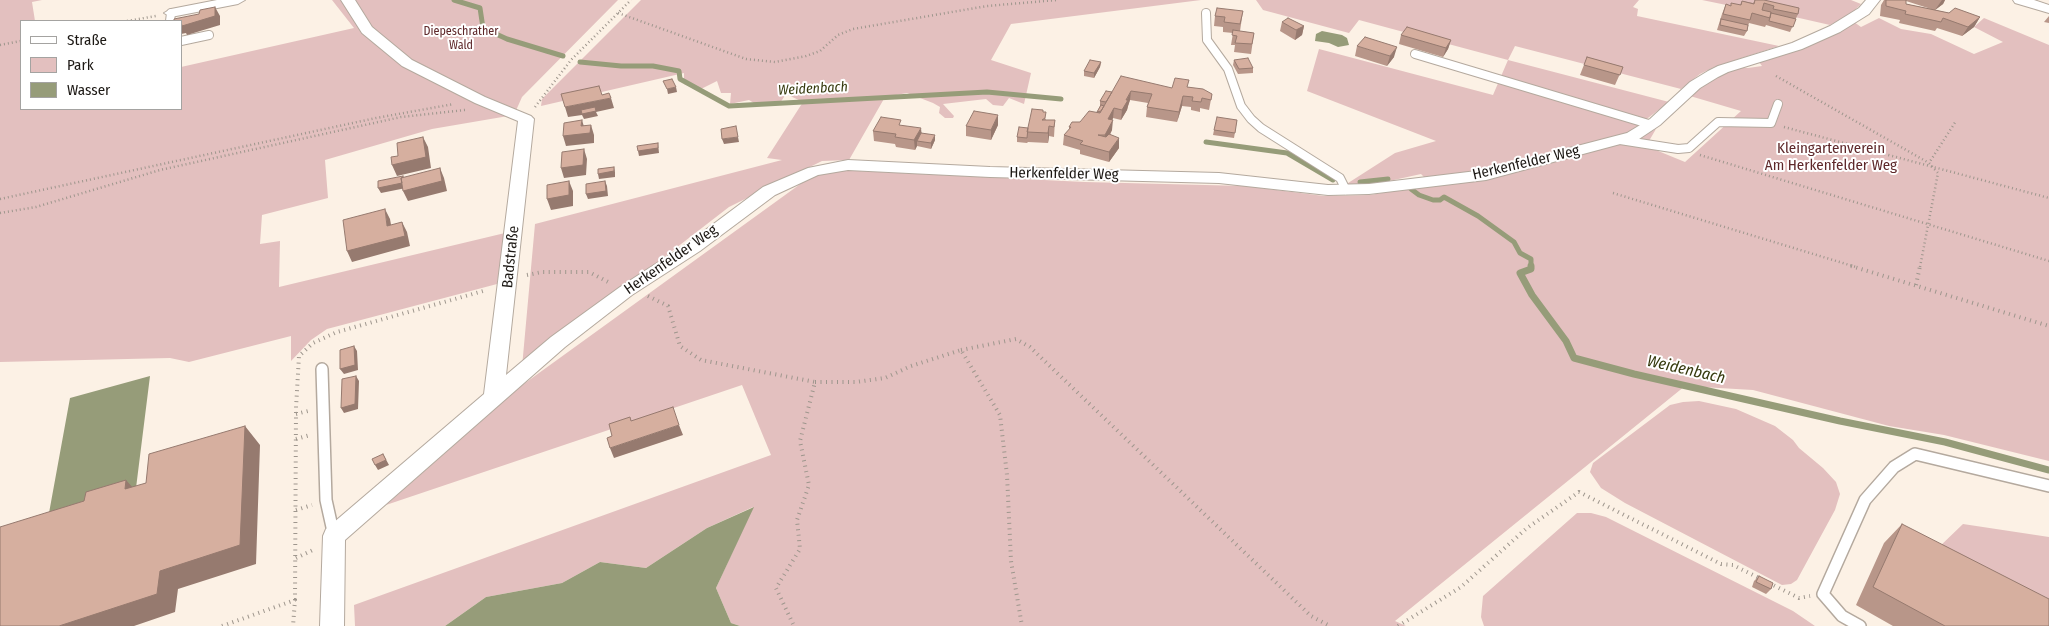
<!DOCTYPE html>
<html>
<head>
<meta charset="utf-8">
<style>
	body { margin:0 }
	#map { position:relative; width:2049px; height:626px; overflow:hidden; background:#fcf1e5; font-family:"Fira Sans Condensed",sans-serif }
	canvas { display:block }
	.legend { position:absolute; left:20px; top:20px; width:162px; height:90px; box-sizing:border-box; background:#fff; border:1px solid #a4a3a1; margin:0; padding:6px 9px; list-style:none; font-size:15px; color:#1c1814 }
	.legend li { display:flex; align-items:center; gap:10px; height:25px }
	.legend b { width:25px; border:1px solid #a4a3a1 }
</style>
</head>
<body>
<div id="map">
<canvas width="2049" height="626"></canvas>
<ul class="legend">
<li><b style="height:6px;background:#fff"></b>Straße</li>
<li><b style="height:14px;background:#e3c0bf"></b>Park</li>
<li><b style="height:14px;background:#969c79"></b>Wasser</li>
</ul>
</div>
<script>
const context = document.querySelector('canvas').getContext('2d');
context.lineJoin = 'round';
function fill(path, color) { context.fillStyle = color; context.fill(path, 'evenodd'); }
const toPath = rows => new Path2D(rows.map(r => 'M' + r).join(''));
function stroke(path, color, width, dash) { context.strokeStyle = color; context.lineWidth = width; context.lineCap = dash ? 'butt' : 'round'; context.setLineDash(dash || []); context.stroke(path); }
function write(font, color, halo, rows, align = 'center') {
  context.font = font + ' "Fira Sans Condensed",sans-serif'; context.lineWidth = 4; context.setLineDash([]); context.textBaseline = 'middle'; context.strokeStyle = halo; context.fillStyle = color; for (const [text, x, y, turn = 0] of rows) {
    context.save(); context.translate(x, y); context.rotate((+turn || 0) * Math.PI / 180); context.textAlign = isNaN(turn) ? turn : align; if (halo) context.strokeText(text, 0, 0); context.fillText(text, 0, 0); context.restore();
  }
}
const green = toPath([
	[0,0,42,0,32,2,35,21,21,21,21,109,181,109,181,67,354,28,332,0,618,0,522,97,514,115,432,129,325,160,328,198,262,215,260,244,280,241,279,287,505,233,497,284,327,329,311,340,291,361,291,336,189,362,170,358,0,362],
	[641,0,1201,0,1011,24,991,60,1031,73,1024,104,1009,98,1003,106,993,105,986,99,943,104,954,116,953,118,945,118,939,113,940,107,933,103,907,93,885,97,849,160,822,161,729,207,522,367,535,224,782,160,767,158,803,102,786,94,780,103,769,105,754,103,749,100,730,104,731,93,721,93,717,81,699,90,684,84,684,73,541,106,542,99],
	[1256,0,1639,0,1633,7,1638,9,1637,16,1779,46,1714,67,1700,74,1681,89,1515,46,1508,60,1669,102,1627,134,1486,171,1424,177,1421,174,1371,185,1345,185,1395,153,1436,141,1307,91,1319,49,1493,95,1508,60,1359,20,1349,33,1263,10],
	[1702,0,1851,0,1861,4,1852,13,1830,25,1742,5,1741,8],
	[1879,18,1901,29,1931,34,1974,54,2003,42,1974,27,1984,18,2049,45,2049,461,1944,435,1889,426,1753,390,1685,386,1395,621,1406,626,740,626,731,623,716,588,753,507,707,528,646,568,600,562,562,583,486,597,445,626,355,626,354,605,771,455,742,385,386,505,521,386,810,177,839,170,1085,182,1245,186,1324,196,1370,195,1429,185,1644,135,1656,129,1646,146,1685,162,1741,111,1690,96,1710,79,1738,67,1748,68,1762,66,1759,62,1854,22,1861,27],
	[1699,401,1736,409,1775,426,1793,440,1799,448,1823,468,1836,482,1840,494,1835,510,1797,580,1791,584,1782,585,1625,503,1601,488,1590,472,1593,463,1670,405,1683,402],
	[1577,513,1591,513,1606,517,1793,611,1815,626,1484,626,1481,617,1483,596],
	[1963,524,2049,537,2049,612,1938,548]
]);
const water = toPath([
	[1322,31,1342,35,1347,38,1349,45,1338,47,1329,43,1315,41,1316,34],
	[150,376,135,496,49,513,70,398],
	[754,507,716,588,731,623,740,626,445,626,486,597,562,583,600,562,646,568,707,528]
]);
const streamFar1 = toPath([
	[454,0,480,8,483,28,507,39,563,56],
	[580,62,621,66,653,66,679,71,680,79,729,106,987,92,1061,99],
	[1206,142,1287,153,1333,180],
	[1360,182,1388,179],
	[1411,189,1419,195,1433,200,1440,200,1444,197,1478,216,1514,242,1520,253,1531,259,1531,267]
]);
const stream = toPath([
	[1531,266,1531,269,1520,273,1532,295,1566,341,1574,358,1634,374,1840,421,1945,442,2049,470]
]);
const pathFar1 = toPath([
	[618,13,746,59,775,62,806,56,820,51,838,35,853,29,987,6,1057,0],
	[127,21,156,16],
	[0,45,21,41],
	[1776,76,1929,163],
	[535,107,571,60,631,0],
	[1784,127,2049,198],
	[1700,155,2049,261],
	[1613,193,1856,267],
	[0,199,376,118,454,104],
	[0,213,36,207,160,170,401,117,465,110],
	[1920,267,1938,173,1929,163,1956,121]
]);
const path = toPath([
	[1851,266,2049,326],
	[527,275,542,272,589,272,610,283],
	[1916,285,1920,266],
	[648,296,668,306,680,346,701,360,815,382,800,441,809,485,797,520,800,549,776,588,794,626],
	[961,350,1016,339,1030,347,1311,616,1330,626],
	[815,382,856,382,885,378,911,366,961,350,1000,415,1007,475,1011,561,1022,626],
	[296,414,308,411],
	[296,439,310,435],
	[296,510,312,505],
	[296,558,313,550],
	[1769,583,1799,598,1810,596],
	[295,600,296,408,299,356,313,343,337,332,487,290],
	[222,626,295,600,293,626],
	[1398,626,1461,587,1527,528,1579,492,1721,564,1733,565,1759,578]
]);
const laneFar1 = toPath([
	[1206,13,1207,40,1228,69,1241,106,1251,119,1261,128,1340,178,1346,190],
	[170,21,171,13],
	[181,41,209,35],
	[1415,54,1652,125],
	[1620,140,1678,149,1689,148,1718,122,1771,123,1778,104]
]);
const lane = toPath([
	[322,369,326,500,334,536],
	[1860,626,1842,616,1823,594,1865,500,1894,467,1915,454,2049,486]
]);
const street = toPath([
	[217,0,245,0,238,4,171,17,164,13,171,9,217,0],
	[341,0,355,0,372,27,412,60,485,97,531,116,534,119,506,375,551,337,620,287,688,243,763,187,808,168,848,160,990,167,1219,173,1328,185,1369,184,1485,170,1627,133,1650,119,1690,82,1708,71,1718,66,1792,43,1830,26,1859,8,1866,0,1880,0,1869,14,1840,32,1802,49,1728,72,1718,77,1700,88,1660,125,1639,139,1486,180,1369,194,1328,195,1219,183,990,177,848,170,818,175,775,195,700,251,632,295,565,347,345,540,344,626,320,626,323,536,326,529,484,394,518,121,475,103,402,66,362,33,341,0],
	[2013,0,2034,0,2049,5,2049,13,2015,3,2013,0]
]);
const wall = toPath([
	[1755,0,1764,0,1798,14,1790,32,1766,25,1765,27,1749,23,1747,31,1744,36,1717,30,1722,14,1726,4,1730,6,1740,5,1742,1,1753,3],
	[1884,0,1945,0,1943,4,1935,10,1949,13,1980,17,1974,27,1962,36,1937,28,1935,31,1899,23,1900,20,1880,16,1881,5],
	[1906,1,1931,9,1906,4],
	[1243,11,1240,31,1254,33,1251,54,1234,52,1235,45,1231,45,1233,33,1223,32,1223,27,1214,26,1215,16],
	[2049,16,2049,23,2044,22],
	[1282,22,1304,26,1302,35,1295,40,1280,31],
	[1401,35,1451,40,1448,49,1443,57,1399,44],
	[1357,46,1394,57,1387,66,1355,56],
	[1587,57,1623,67,1615,85,1580,75],
	[1234,60,1253,68,1253,73,1238,74,1233,65],
	[1101,62,1100,67,1094,78,1084,76,1084,71],
	[1188,87,1212,94,1209,110,1200,108,1200,112,1191,110,1191,107,1182,106,1177,122,1146,117,1147,107,1148,103,1130,100,1128,106,1127,110,1121,120,1113,118,1112,120,1112,130,1110,135,1119,148,1109,162,1080,154,1080,150,1063,145,1064,135,1069,130,1069,127,1080,122,1097,112,1100,106,1100,101,1112,92],
	[1043,112,1046,120,1055,120,1054,137,1049,136,1048,143,1028,142,1027,143,1017,142,1017,137,1028,128],
	[1237,120,1234,138,1213,135,1214,130],
	[998,125,991,140,966,136,966,126],
	[902,126,921,133,935,140,931,149,917,146,915,150,896,147,895,144,874,141,873,131],
	[1902,524,2049,626,1893,626,1856,605,1884,543],
	[1759,576,1771,589,1766,594,1752,587,1754,581]
]);
const shadedWall = toPath([
	[1942,0,1945,0,1943,4,1935,10],
	[215,7,220,16,220,25,187,35,186,33,181,34,181,24],
	[1980,17,1974,27,1962,36,1968,27],
	[1304,26,1302,35,1295,40,1297,27],
	[1451,40,1448,49,1443,57,1446,48],
	[1397,47,1394,57,1387,66,1390,56],
	[1101,62,1100,67,1094,78,1094,73],
	[676,87,677,92,668,94,667,89],
	[1131,91,1130,100,1128,106,1127,110,1121,120,1122,110],
	[1183,96,1182,106,1177,122,1179,112],
	[611,98,614,108,596,112,598,116,584,119,582,115,568,117,565,107],
	[1114,108,1113,118,1108,129,1108,119],
	[998,115,998,125,991,140,991,130],
	[582,120,585,130,591,125,594,135,594,143,566,146,563,136,581,126],
	[1113,120,1112,130,1104,145,1105,135],
	[1049,126,1049,136,1048,143,1048,133],
	[921,128,922,138,917,141,917,146,915,150,914,140],
	[935,135,935,140,931,149,931,143],
	[423,137,428,147,431,168,397,176,392,165],
	[738,137,739,142,724,144,722,139],
	[1119,138,1119,148,1109,162,1109,152],
	[658,143,659,153,639,156,638,151],
	[584,149,587,159,586,175,564,178,561,168],
	[614,167,615,172,615,177,599,179,598,174],
	[440,168,444,178,447,191,408,201,403,191],
	[403,176,405,181,406,188,381,193,378,188],
	[569,181,573,191,573,206,551,210,547,199],
	[605,181,607,186,608,196,588,199,586,194],
	[385,209,390,219,393,236,387,226],
	[402,222,407,232,410,246,352,262,347,251],
	[354,346,357,351,358,370,344,374,340,369],
	[356,376,359,381,358,409,344,413,341,408],
	[679,425,683,435,614,458,610,448],
	[245,426,260,445,256,564,178,589,175,612,134,626,59,626],
	[383,454,389,465,378,470,375,465],
	[126,480,143,499,125,489]
]);
const building = toPath([
	[1755,0,1764,0,1799,8,1798,14,1773,9,1774,6,1764,3,1762,10,1771,12,1770,18,1752,13,1750,20,1723,14,1726,4,1731,6,1731,3,1741,5,1742,1,1754,4,1755,0],
	[1886,0,1906,0,1906,4,1949,13,1955,8,1980,17,1968,27,1943,18,1941,22,1905,14,1906,11,1886,6,1886,0],
	[215,7,215,16,182,26,181,21,174,21,174,19,199,14,200,10,215,7],
	[1217,8,1243,11,1240,24,1224,22,1225,17,1215,16,1217,8],
	[1771,13,1796,19,1793,27,1769,21,1771,13],
	[1288,18,1304,26,1296,30,1282,22,1288,18],
	[1721,19,1748,25,1747,31,1720,25,1721,19],
	[1407,27,1451,40,1446,48,1401,35,1407,27],
	[1233,30,1254,33,1252,44,1235,43,1237,36,1232,35,1233,30],
	[1365,37,1397,47,1390,56,1357,46,1365,37],
	[1587,57,1623,67,1620,75,1584,65,1587,57],
	[1248,58,1253,68,1239,69,1234,60,1248,58],
	[1090,60,1101,62,1094,73,1084,71,1090,60],
	[1121,76,1172,88,1175,78,1189,80,1187,87,1203,89,1212,94,1211,100,1202,98,1201,102,1192,101,1193,97,1183,96,1179,112,1147,107,1152,94,1131,91,1126,100,1128,100,1122,110,1114,108,1108,119,1113,120,1105,135,1098,135,1106,137,1109,134,1119,138,1109,152,1080,144,1083,141,1064,135,1071,127,1069,127,1072,122,1080,122,1089,111,1100,113,1121,76],
	[672,79,676,87,667,89,663,81,672,79],
	[599,86,602,95,609,93,611,98,565,107,561,94,599,86],
	[1106,91,1112,92,1106,102,1100,101,1106,91],
	[1101,105,1104,106,1101,111,1097,112,1101,105],
	[595,107,596,111,582,114,581,110,595,107],
	[1032,109,1043,110,1043,112,1046,112,1045,118,1042,120,1055,120,1054,127,1049,126,1048,133,1027,132,1032,109],
	[974,111,998,115,991,130,966,126,974,111],
	[881,117,901,120,899,125,921,128,914,140,895,137,896,134,873,131,881,117],
	[1217,117,1237,120,1235,133,1214,130,1217,117],
	[582,120,581,126,591,125,590,133,563,136,564,123,582,120],
	[736,126,738,137,722,139,721,129,736,126],
	[1019,127,1028,128,1027,138,1017,137,1019,127],
	[921,133,935,135,931,143,917,141,921,133],
	[423,137,426,157,392,165,391,157,398,156,397,143,423,137],
	[658,143,658,148,638,151,637,146,658,143],
	[584,149,583,165,561,168,562,152,584,149],
	[614,167,614,171,598,174,598,169,614,167],
	[440,168,442,181,403,191,401,178,440,168],
	[403,176,403,177,401,178,402,183,378,188,378,181,403,176],
	[569,181,569,195,547,199,547,185,569,181],
	[605,181,606,191,586,194,586,184,605,181],
	[385,209,387,226,402,222,405,236,347,251,343,220,385,209],
	[354,346,355,365,340,369,340,350,354,346],
	[356,376,355,404,341,408,342,379,356,376],
	[673,407,679,425,610,448,607,438,612,436,609,424,630,417,631,421,673,407],
	[245,426,240,545,160,571,157,594,59,626,0,626,0,527,84,501,86,492,126,480,125,489,146,483,149,454,245,426],
	[383,454,386,460,375,465,372,459,383,454],
	[1902,524,2049,599,2049,626,1945,626,1873,587,1902,524],
	[1759,576,1773,583,1771,589,1756,582,1759,576]
]);
const farParknames = [
	["Diepeschrather",461,32],
	["Wald",461,46]
];
const farWaternames = [
	["Weidenbach",813,89,-3]
];
const parkNames = [
	["Kleingartenverein",1831,149],
	["Am Herkenfelder Weg",1831,166]
];
const streetNames = [
	["Herkenfelder Weg",1526,163,-13],
	["Herkenfelder Weg",1064,174,1],
	["Badstraße",511,257,-84],
	["Herkenfelder Weg",671,260,-35]
];
const waterNames = [
	["Weidenbach",1686,370,13]
];
fill(green, '#e3c0bf');
fill(water, '#969c79');
stroke(streamFar1, '#969c79', 5);
stroke(stream, '#969c79', 7);
stroke(laneFar1, '#b4a99e', 10);
stroke(lane, '#b4a99e', 14);
stroke(street, '#b4a99e', 2);
stroke(pathFar1, '#9e968d', 2.5, [1, 3]);
stroke(path, '#9e968d', 4, [1, 4.5]);
stroke(laneFar1, '#fff', 8);
stroke(lane, '#fff', 11);
fill(street, '#fff');
fill(wall, '#b89689');
fill(shadedWall, '#967a6f');
fill(building, '#d6af9f');
stroke(building, '#967a6f', 1);
write('12px', '#5e282a', '#fff', farParknames);
write('italic 14px', '#35390d', '#fff', farWaternames);
write('15px', '#5e282a', '#fff', parkNames);
write('15px', '#1c1814', '#fff', streetNames);
write('italic 16px', '#35390d', '#fff', waterNames);
</script>
</body>
</html>
